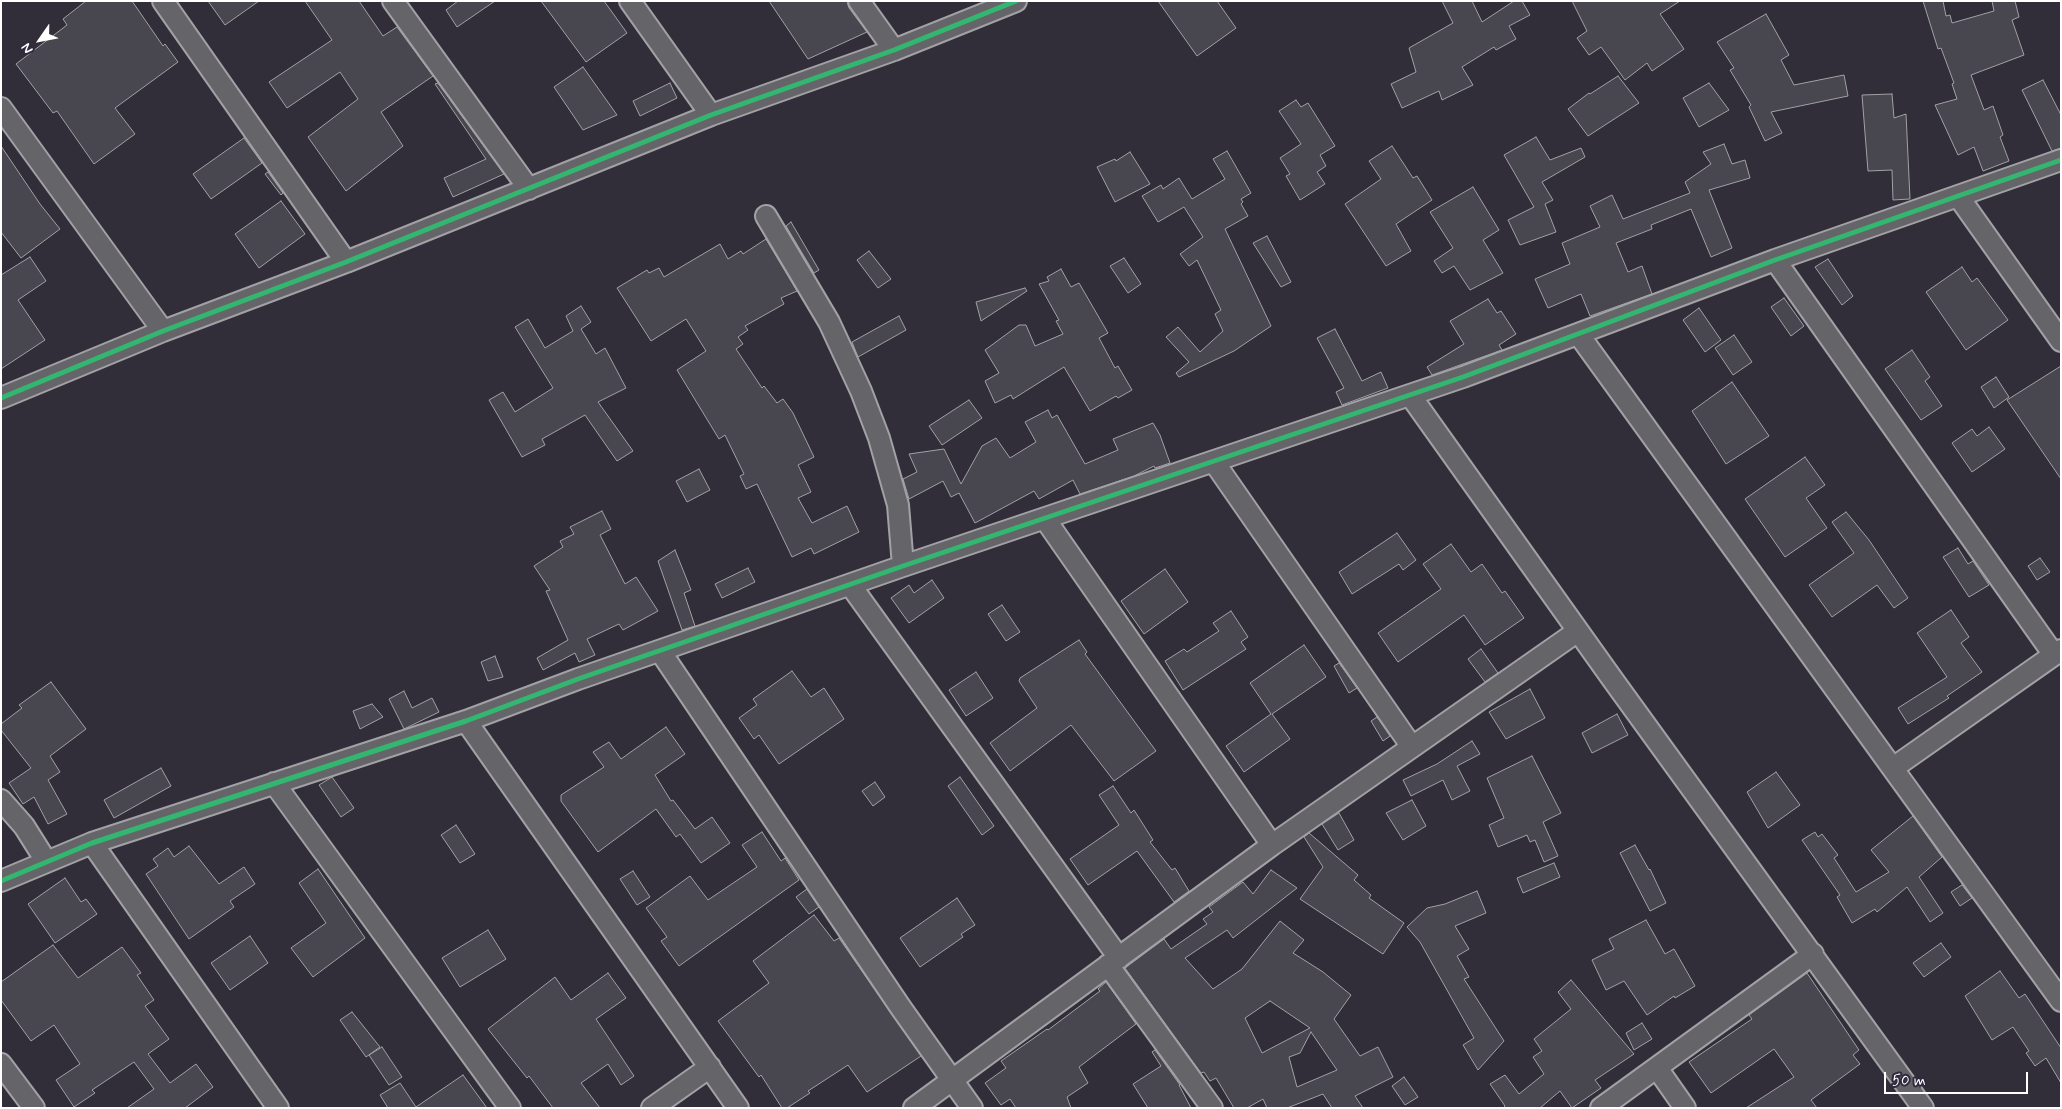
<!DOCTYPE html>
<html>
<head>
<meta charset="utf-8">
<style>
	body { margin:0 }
	#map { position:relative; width:2062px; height:1109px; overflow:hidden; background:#312e39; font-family:Mynerve,sans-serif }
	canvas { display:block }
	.frame { position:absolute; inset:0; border:2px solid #fff; pointer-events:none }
	.north { position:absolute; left:15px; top:15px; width:50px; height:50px; -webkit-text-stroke:4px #2f2a3d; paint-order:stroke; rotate:237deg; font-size:14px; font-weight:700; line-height:20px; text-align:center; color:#fff }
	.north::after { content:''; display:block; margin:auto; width:18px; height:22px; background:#fff; clip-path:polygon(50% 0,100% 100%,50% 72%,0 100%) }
	.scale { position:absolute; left:1884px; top:1072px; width:144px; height:22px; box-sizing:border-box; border:2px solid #fff; border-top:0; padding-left:6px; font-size:15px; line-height:18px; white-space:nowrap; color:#fff; -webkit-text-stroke:4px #2f2a3d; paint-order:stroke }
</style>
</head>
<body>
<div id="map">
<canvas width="2062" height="1109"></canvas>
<div class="frame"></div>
<div class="north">N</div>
<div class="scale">50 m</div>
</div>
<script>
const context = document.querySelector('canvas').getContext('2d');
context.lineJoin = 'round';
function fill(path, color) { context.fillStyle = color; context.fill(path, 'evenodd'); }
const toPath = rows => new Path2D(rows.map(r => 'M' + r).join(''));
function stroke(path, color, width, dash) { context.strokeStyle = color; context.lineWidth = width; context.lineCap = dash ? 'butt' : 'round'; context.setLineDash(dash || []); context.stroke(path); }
const building = toPath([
	[86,1,132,1,163,46,165,44,178,62,115,108,135,134,94,164,57,111,53,113,16,64,67,25,63,19,86,1],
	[208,1,259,1,225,25,208,1],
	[305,1,359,1,383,36,397,27,433,76,381,112,403,146,346,191,308,137,358,99,340,72,287,108,269,82,332,40,305,1],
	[458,1,495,1,457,27,446,10,458,1],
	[541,1,604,1,627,33,586,62,541,1],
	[769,1,847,1,849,8,867,32,808,59,769,1],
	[1158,1,1217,1,1236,28,1197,56,1158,1],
	[1442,1,1472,1,1482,22,1514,1,1522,1,1530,15,1509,26,1516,39,1496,50,1494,47,1462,67,1473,85,1442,100,1439,91,1402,108,1391,84,1416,72,1409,48,1453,23,1442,1],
	[1572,1,1680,1,1660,14,1684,49,1652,71,1647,63,1625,80,1601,47,1589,55,1577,38,1587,31,1572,1],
	[1923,1,1943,1,1946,16,1950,15,1952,23,1994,11,1992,1,2015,1,2019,17,2012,20,2024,55,1971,75,1984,110,1993,106,2003,135,2000,137,2009,161,1983,171,1974,147,1958,155,1935,105,1957,99,1952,84,1954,83,1941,48,1938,49,1923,1],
	[1766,14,1789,55,1781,60,1794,85,1844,75,1848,96,1771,112,1782,133,1765,141,1749,107,1751,105,1730,70,1734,68,1717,42,1766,14],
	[583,67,617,115,583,130,554,87,583,67],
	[1618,76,1639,103,1588,136,1568,109,1589,93,1590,94,1618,76],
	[2043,80,2061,115,2061,148,2052,151,2022,90,2043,80],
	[438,83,504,174,453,197,444,178,486,159,435,84,438,83],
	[670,83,677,98,640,116,633,101,670,83],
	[1709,83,1729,110,1699,127,1683,98,1709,83],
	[1892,94,1894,118,1906,114,1910,199,1893,200,1892,170,1868,171,1862,95,1892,94],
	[1296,100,1301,107,1308,103,1335,146,1320,155,1326,166,1317,172,1325,184,1300,200,1286,176,1290,174,1280,158,1301,144,1279,111,1296,100],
	[1536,137,1550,160,1581,148,1585,157,1542,182,1553,200,1545,204,1556,232,1520,245,1508,220,1534,207,1504,155,1536,137],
	[244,138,262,163,211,199,193,174,244,138],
	[1724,144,1732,164,1745,160,1750,178,1709,190,1732,248,1711,257,1691,209,1651,225,1652,229,1616,243,1628,272,1642,266,1652,294,1590,316,1581,294,1548,308,1535,279,1570,264,1562,243,1600,227,1590,206,1612,195,1623,219,1690,193,1685,182,1711,164,1703,152,1724,144],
	[1,146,40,204,60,229,21,258,1,232,1,146],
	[1392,146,1413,178,1417,176,1432,200,1396,224,1411,251,1386,266,1345,204,1381,179,1369,161,1392,146],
	[1227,151,1251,193,1241,199,1243,202,1241,204,1248,216,1225,229,1271,326,1234,351,1179,377,1176,373,1189,362,1166,337,1178,327,1200,352,1223,331,1215,314,1221,310,1197,260,1189,266,1180,254,1203,237,1184,207,1158,222,1142,196,1161,185,1163,189,1179,178,1192,199,1225,179,1213,159,1227,151],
	[1130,152,1150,184,1115,202,1097,167,1115,159,1116,161,1130,152],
	[268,172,283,193,281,195,265,174,268,172],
	[1473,187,1499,230,1483,240,1503,273,1470,290,1454,266,1442,273,1434,261,1453,248,1430,212,1473,187],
	[281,201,305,234,259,268,235,234,281,201],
	[791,222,819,270,814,273,786,226,791,222],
	[1267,236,1291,282,1281,287,1253,243,1267,236],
	[766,239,797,291,781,298,784,304,745,326,748,330,738,337,743,344,736,349,762,388,764,386,777,403,783,399,793,413,814,457,798,465,811,492,798,498,812,523,847,506,859,532,814,554,811,548,792,557,757,484,746,489,740,476,744,474,725,435,719,439,677,370,706,351,686,319,651,341,617,288,647,270,649,273,659,268,664,277,720,244,728,259,741,251,743,254,766,239],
	[869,251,891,279,878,288,857,260,869,251],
	[30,257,46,281,18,300,45,340,1,369,1,275,30,257],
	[1124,258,1141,284,1128,293,1110,266,1124,258],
	[1828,259,1853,296,1842,305,1815,267,1828,259],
	[1962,267,1972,282,1977,278,2008,320,1966,350,1926,292,1962,267],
	[1061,269,1071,287,1079,283,1108,333,1099,338,1115,368,1118,366,1132,390,1118,398,1116,396,1090,411,1064,367,1013,399,1011,395,995,403,985,381,999,373,985,350,1019,325,1026,325,1035,346,1063,334,1056,321,1059,320,1039,284,1049,281,1047,277,1061,269],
	[1025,288,1027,291,981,321,976,302,1025,288],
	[1784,298,1804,326,1791,336,1771,307,1784,298],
	[1488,299,1497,313,1501,311,1516,334,1499,345,1502,350,1432,375,1427,367,1464,344,1450,321,1488,299],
	[581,306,591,322,581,329,596,354,605,348,626,388,598,402,633,451,617,461,585,415,542,439,545,445,522,457,489,400,503,392,515,412,553,388,515,327,528,319,545,348,573,331,566,316,581,306],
	[1699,308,1721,340,1705,352,1683,320,1699,308],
	[899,316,906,330,858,357,852,342,899,316],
	[1335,329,1362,381,1381,372,1388,388,1342,405,1336,392,1344,388,1317,338,1335,329],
	[1734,335,1752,362,1733,375,1715,348,1734,335],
	[1912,350,1930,377,1925,381,1942,406,1921,420,1885,369,1912,350],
	[2061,366,2061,479,2007,400,2061,366],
	[1996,377,2009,397,1994,408,1981,387,1996,377],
	[1732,382,1769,436,1726,464,1692,411,1732,382],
	[969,400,982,418,942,445,929,426,969,400],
	[1048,410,1052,418,1057,415,1085,464,1118,450,1113,439,1153,423,1160,435,1170,463,1155,468,1154,466,1134,476,1080,494,1073,480,1039,499,1034,491,975,523,959,493,951,497,943,481,909,499,903,479,917,472,909,454,944,449,961,484,982,446,996,438,1010,458,1036,442,1025,422,1048,410],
	[1989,427,2005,449,1972,472,1952,443,1972,429,1977,436,1989,427],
	[1805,457,1825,485,1806,498,1827,528,1785,557,1745,499,1805,457],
	[699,469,710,490,687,502,676,481,699,469],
	[602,511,611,529,600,535,625,584,636,577,658,611,623,630,619,624,587,639,595,655,579,662,575,653,543,670,537,658,568,640,546,591,550,590,534,566,563,547,560,541,574,534,570,527,602,511],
	[1846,512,1869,540,1908,598,1894,608,1877,585,1832,617,1809,585,1854,553,1832,522,1846,512],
	[1397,533,1416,560,1403,570,1399,564,1352,594,1339,572,1397,533],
	[1451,544,1471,572,1482,564,1502,593,1505,591,1524,618,1485,645,1464,615,1398,662,1378,633,1441,589,1423,564,1451,544],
	[1958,548,1968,564,1973,561,1989,585,1969,597,1943,557,1958,548],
	[675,550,691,590,684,593,695,626,682,630,658,561,675,550],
	[2040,558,2050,572,2037,580,2028,566,2040,558],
	[748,568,755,582,722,598,715,584,748,568],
	[1165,569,1188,602,1144,634,1121,601,1165,569],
	[932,580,944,598,909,623,891,598,909,585,914,593,932,580],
	[1002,605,1020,632,1006,641,988,614,1002,605],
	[1951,610,1969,637,1961,643,1982,672,1947,696,1949,698,1908,724,1898,708,1947,677,1917,633,1951,610],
	[1231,611,1248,637,1241,642,1246,649,1183,690,1165,661,1184,649,1187,652,1219,631,1213,623,1231,611],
	[1079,640,1087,652,1085,654,1156,751,1114,781,1071,725,1010,771,990,743,1037,708,1019,681,1020,678,1079,640],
	[1304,645,1326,677,1272,714,1290,739,1244,772,1226,746,1271,714,1250,683,1304,645],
	[1481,649,1498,673,1485,682,1468,659,1481,649],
	[495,656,503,677,488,681,481,662,495,656],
	[1339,663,1357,688,1349,693,1334,666,1339,663],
	[792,671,811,697,824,688,844,719,779,764,759,735,754,739,739,718,757,705,753,699,792,671],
	[976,672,993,698,966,716,949,690,976,672],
	[51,682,86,729,50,756,60,772,48,780,67,814,48,824,34,797,23,804,9,783,31,768,1,730,1,724,22,708,19,705,51,682],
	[1530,689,1545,718,1506,739,1489,712,1530,689],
	[404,691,412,708,432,698,439,712,404,729,389,699,404,691],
	[372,704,383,717,360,729,353,711,372,704],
	[1617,714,1628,735,1592,753,1582,733,1617,714],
	[1377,717,1390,736,1383,741,1371,721,1377,717],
	[666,727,685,754,655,775,671,801,673,800,695,829,712,817,730,843,701,863,680,834,676,837,656,809,598,852,561,801,561,795,604,767,593,752,609,742,621,759,666,727],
	[1472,741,1480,754,1457,766,1470,791,1452,800,1443,780,1411,796,1403,780,1437,764,1472,741],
	[1532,756,1561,813,1543,822,1558,856,1544,862,1535,840,1530,842,1527,835,1498,847,1489,825,1504,818,1487,778,1532,756],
	[161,768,171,786,114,818,104,800,161,768],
	[1776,772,1800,805,1768,828,1747,792,1776,772],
	[332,777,354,808,341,817,319,785,332,777],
	[960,777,994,826,982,835,948,786,960,777],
	[875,782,885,797,873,806,862,791,875,782],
	[1113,786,1131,813,1134,810,1153,840,1150,842,1172,870,1175,868,1189,891,1174,902,1137,851,1088,885,1070,859,1119,825,1099,795,1113,786],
	[1412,800,1426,826,1403,840,1386,813,1412,800],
	[1339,813,1354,840,1338,850,1322,824,1339,813],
	[1913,816,1942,857,1919,877,1943,913,1930,922,1907,887,1877,912,1875,909,1852,923,1837,897,1840,895,1802,840,1815,832,1818,837,1822,834,1838,855,1834,858,1856,892,1889,872,1871,850,1913,816],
	[456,825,475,854,460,863,441,835,456,825],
	[762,832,781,861,785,858,799,880,679,966,661,941,667,937,646,908,690,876,708,900,757,867,742,845,762,832],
	[1309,833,1358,875,1354,880,1371,895,1369,898,1404,923,1383,954,1300,899,1323,867,1304,837,1309,833],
	[1635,845,1649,870,1650,869,1666,903,1650,911,1620,853,1635,845],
	[189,846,219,884,244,867,255,884,230,901,234,907,189,939,146,874,158,866,153,859,168,848,174,857,189,846],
	[1554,863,1560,877,1523,893,1517,878,1554,863],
	[318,869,365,938,313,977,291,948,326,923,299,883,318,869],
	[1271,870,1297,888,1233,938,1227,930,1185,958,1213,989,1242,969,1280,921,1304,940,1293,953,1323,972,1351,995,1334,1019,1360,1056,1378,1047,1393,1077,1355,1096,1363,1108,1332,1108,1323,1094,1287,1108,1267,1108,1263,1099,1247,1108,1234,1108,1216,1078,1210,1081,1204,1072,1201,1073,1125,968,1164,939,1171,949,1207,924,1203,919,1213,912,1209,907,1243,882,1253,894,1271,870],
	[1270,1001,1310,1028,1262,1053,1245,1018,1270,1001],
	[1311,1032,1337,1070,1297,1087,1289,1057,1300,1053,1311,1032],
	[633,871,650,897,637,905,620,879,633,871],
	[65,878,81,902,86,899,97,914,55,943,28,904,65,878],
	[1962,885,1972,898,1960,906,1951,892,1962,885],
	[807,889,819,907,809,914,796,897,807,889],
	[1477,891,1486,913,1455,926,1469,949,1457,956,1469,977,1464,979,1504,1041,1478,1070,1463,1045,1474,1038,1420,942,1407,927,1427,908,1445,904,1477,891],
	[957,898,975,925,961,934,963,937,920,967,900,938,957,898],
	[814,915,834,941,839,938,921,1056,867,1092,848,1065,808,1091,810,1093,787,1108,782,1108,761,1075,759,1077,718,1021,769,983,753,961,814,915],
	[1646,920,1665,954,1674,949,1695,986,1675,998,1674,996,1647,1015,1624,981,1606,990,1592,960,1614,949,1609,939,1646,920],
	[488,930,506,959,460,987,442,958,488,930],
	[250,936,268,963,230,990,211,963,250,936],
	[1941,943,1951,957,1924,977,1913,963,1941,943],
	[53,945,78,978,122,947,141,973,137,975,154,1000,145,1006,169,1039,148,1054,170,1083,196,1064,213,1087,185,1108,127,1108,154,1089,134,1062,92,1090,95,1093,74,1107,56,1080,80,1064,54,1025,31,1041,1,1000,1,982,53,945],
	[2000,971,2019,998,2025,994,2061,1048,2061,1083,2046,1058,2035,1066,2026,1053,2029,1051,2013,1027,1992,1040,1965,996,2000,971],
	[608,973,626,998,596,1019,634,1076,621,1085,608,1064,581,1083,600,1108,553,1108,529,1076,527,1078,488,1029,555,977,571,1000,608,973],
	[1807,973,1859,1050,1853,1055,1860,1064,1811,1100,1817,1108,1746,1108,1794,1077,1774,1049,1711,1093,1689,1062,1752,1019,1749,1015,1807,973],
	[1571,980,1634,1054,1595,1080,1601,1088,1572,1108,1560,1091,1540,1108,1503,1108,1505,1106,1490,1084,1505,1075,1519,1094,1544,1074,1533,1057,1542,1051,1534,1039,1571,1009,1558,992,1571,980],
	[1106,982,1136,1024,1079,1067,1088,1083,1067,1097,1071,1108,1016,1108,1010,1099,1001,1105,985,1083,1006,1068,1001,1061,1047,1029,1048,1030,1100,991,1098,989,1106,982],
	[352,1012,380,1047,366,1057,340,1020,352,1012],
	[1642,1023,1652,1039,1634,1050,1626,1033,1642,1023],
	[382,1047,402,1077,389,1085,369,1055,382,1047],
	[1155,1050,1180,1085,1179,1085,1191,1108,1148,1108,1133,1084,1161,1066,1152,1052,1155,1050],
	[463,1075,487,1108,388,1108,380,1095,400,1083,416,1107,463,1075],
	[1404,1077,1418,1097,1405,1105,1392,1086,1404,1077]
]);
const street = toPath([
	[163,1,346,262],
	[393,1,529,189],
	[630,1,711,115],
	[859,1,894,50],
	[1,108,163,331],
	[1958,196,2061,341],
	[766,216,829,322,861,391,879,438,898,505,903,566],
	[1775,260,2054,655],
	[1579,335,2061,1001],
	[1410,395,1613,680,1923,1108],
	[1,398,163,331,346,262,711,115,894,50,1016,1],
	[1214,462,1412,747],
	[1045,519,1272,845],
	[851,586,1119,958],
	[660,651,901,1008,972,1108],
	[466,721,738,1108],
	[1893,768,2061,650],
	[274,783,510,1108],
	[1,800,24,826,46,861],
	[92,843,278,1108],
	[1,881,92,843,466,721,578,679,903,566,1463,377,1775,260,2061,160],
	[1108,965,1212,1108],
	[1,1064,34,1108],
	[1657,1068,1685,1108],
	[652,1108,710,1067],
	[914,1108,1272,845,1578,631],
	[1601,1108,1813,954]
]);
const cycleway = toPath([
	[1,398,163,331,346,262,711,115,894,50,1016,1],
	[1,881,92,843,466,721,578,679,903,566,1463,377,1775,260,2061,160]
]);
fill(building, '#48464e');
stroke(building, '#a2a1a6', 1);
stroke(street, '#a2a1a6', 24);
stroke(street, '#656469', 20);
stroke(cycleway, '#33b770', 5);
</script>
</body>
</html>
